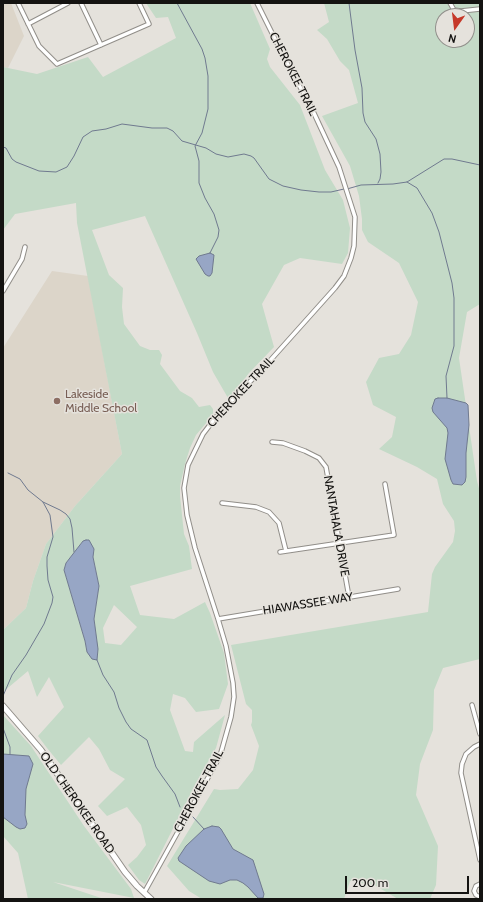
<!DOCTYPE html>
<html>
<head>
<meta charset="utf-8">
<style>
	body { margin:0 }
	#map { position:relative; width:483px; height:902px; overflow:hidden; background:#e5e2dc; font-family:Cabin,sans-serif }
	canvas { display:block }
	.frame { position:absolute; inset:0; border:4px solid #141311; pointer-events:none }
	.north { position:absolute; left:435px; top:8px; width:40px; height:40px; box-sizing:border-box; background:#e5e2dc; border:1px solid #918f8b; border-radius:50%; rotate:194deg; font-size:11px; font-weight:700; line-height:16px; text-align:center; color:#141311 }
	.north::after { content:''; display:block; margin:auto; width:14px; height:18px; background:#c6392a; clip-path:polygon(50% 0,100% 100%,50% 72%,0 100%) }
	.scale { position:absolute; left:345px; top:876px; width:124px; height:18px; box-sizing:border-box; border:2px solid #141311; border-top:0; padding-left:5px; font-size:12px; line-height:14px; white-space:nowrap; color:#141311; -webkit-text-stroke:3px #e5e2dc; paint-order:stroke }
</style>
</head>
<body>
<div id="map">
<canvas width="483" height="902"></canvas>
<div class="frame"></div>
<div class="north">N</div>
<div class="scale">200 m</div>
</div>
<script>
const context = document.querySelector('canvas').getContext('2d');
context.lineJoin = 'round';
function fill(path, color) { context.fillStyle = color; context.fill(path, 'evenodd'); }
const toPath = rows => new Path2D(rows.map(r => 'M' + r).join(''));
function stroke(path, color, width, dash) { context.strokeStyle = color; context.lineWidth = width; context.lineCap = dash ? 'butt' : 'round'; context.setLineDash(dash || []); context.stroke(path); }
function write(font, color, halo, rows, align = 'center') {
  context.font = font + ' Cabin,sans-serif'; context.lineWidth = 3; context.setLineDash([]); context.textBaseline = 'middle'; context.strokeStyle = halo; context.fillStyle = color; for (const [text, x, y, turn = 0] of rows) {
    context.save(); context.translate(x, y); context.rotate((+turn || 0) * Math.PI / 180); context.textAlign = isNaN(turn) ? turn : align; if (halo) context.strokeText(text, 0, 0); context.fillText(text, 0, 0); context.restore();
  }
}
const built = toPath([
	[3,3,11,3,24,36,8,68,3,67],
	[52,271,88,276,122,454,75,506,46,544,33,581,26,608,3,630,3,348]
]);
const green = toPath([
	[146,3,250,3,270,49,267,59,270,67,300,105,325,170,343,200,350,228,348,253,342,264,300,258,284,265,262,304,274,347,249,373,234,393,228,398,213,372,197,333,145,216,92,230,109,275,123,288,122,307,124,324,140,346,150,350,159,350,162,355,160,364,180,391,192,398,199,407,210,405,213,409,213,415,196,435,190,448,185,464,180,486,180,496,184,534,189,546,192,569,130,586,140,615,174,619,205,602,210,613,224,653,228,684,219,709,196,712,185,698,173,694,170,710,185,751,193,752,194,742,225,715,216,748,196,783,145,884,139,880,128,865,137,857,146,845,141,825,127,807,107,816,98,806,125,779,110,770,99,749,89,737,61,765,47,748,38,736,64,707,49,677,37,697,28,671,3,692,3,630,26,608,33,581,46,544,75,506,122,454,77,223,76,203,15,214,3,230,3,67,37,74,88,57,103,77,176,38,168,17,156,18],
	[86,540,94,549,93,557,99,586,94,619,98,656,87,652,85,641,64,570,66,563,83,541],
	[114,605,137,627,121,645,105,643,103,628],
	[324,3,480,3,480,304,467,312,459,358,477,481,480,492,480,659,443,668,434,690,433,730,420,764,416,795,438,846,436,885,430,899,398,899,376,886,350,881,344,899,202,899,189,891,167,866,214,789,220,790,238,789,253,770,259,746,251,725,252,722,252,710,246,704,231,645,428,612,432,574,435,567,453,542,455,531,454,521,443,504,437,479,417,467,379,449,392,437,396,417,373,405,366,382,379,358,399,354,411,335,418,302,399,263,368,242,362,230,362,219,359,196,350,166,322,116,358,103,349,70,340,61,327,39,317,30,329,22],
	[443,16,467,16,467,40,443,40],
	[3,715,31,746,84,826,131,889,134,898,53,882,104,899,28,899,18,853,3,836]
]);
const water = toPath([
	[210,253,214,255,212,273,210,276,208,276,205,274,196,259,199,256,210,253],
	[438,398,447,398,466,403,468,405,469,425,466,453,466,477,465,482,462,485,453,484,451,480,445,459,448,433,447,428,433,412,432,408,435,399,438,398],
	[86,540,89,540,94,549,93,557,99,586,94,619,98,649,97,660,92,659,87,652,85,641,64,570,66,563,83,541,86,540],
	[3,754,29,756,33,764,26,789,25,815,27,824,25,828,20,829,16,827,3,817,3,754],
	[212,826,219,827,221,829,233,849,253,860,264,894,263,898,258,898,248,887,243,883,237,880,230,880,220,884,209,881,179,861,178,858,186,846,204,829,212,826]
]);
const stream = toPath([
	[177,3,202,49,205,58,208,76,208,109,202,133,195,146,199,161,199,183,205,198,214,214,219,230,218,237,210,253],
	[349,3,355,50,362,88,363,113,365,122,376,139,380,154,381,172,380,179,378,183],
	[3,147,6,148,12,159,16,162,39,171,56,172,67,167,74,156,83,137,92,131,106,129,122,124,152,128,167,128,173,131,182,141,206,148,216,154,228,157,244,154,251,156,254,158,269,179,283,186,301,190,319,192,331,192,344,189],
	[407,182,417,188,432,213,439,232,452,283,454,298,454,346,446,376,447,398],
	[347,189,361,185,393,184,407,182,444,159,452,159,480,165],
	[43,502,60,510,66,514,70,519,72,528,74,552],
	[97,660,103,675,114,692,119,708,126,722,131,729,147,740,156,767,162,776,175,794,180,807],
	[3,696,12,675,26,655,44,624,52,603,53,597,48,580,47,566,47,557,53,537,50,515,43,502,28,490,20,479,8,473],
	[3,728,10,747,10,754],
	[193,817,204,829]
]);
const street = toPath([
	[18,3,39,46,57,64,149,24,139,3],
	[81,3,101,45],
	[450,3,454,10,461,11,480,9],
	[28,24,68,3],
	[3,291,22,259,25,247],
	[272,442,283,443,305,451,319,458,326,467,349,597],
	[222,503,256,507,269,512,279,523,286,551],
	[280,552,394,535,385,484],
	[218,619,398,589],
	[472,705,480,734],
	[480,744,474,747,466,754,462,764,461,773,480,860],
	[480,884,476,886,474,891,476,895,480,897],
	[144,893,220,756,231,717,234,697,233,683,226,646,218,619,195,548,187,515,184,488,188,465,203,434,216,417,267,364,335,288,344,276,351,258,354,246,355,217,339,167,312,109,286,61,257,3]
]);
const secondary = toPath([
	[3,706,41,750,125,872,137,886,151,899]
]);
const markers = [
	[57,401,4,"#8d6e63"]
];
const streetNames = [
	["CHEROKEE TRAIL",293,74,63],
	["CHEROKEE TRAIL",241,392,-47],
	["NANTAHALA DRIVE",336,526,80],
	["HIAWASSEE WAY",308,604,-9],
	["CHEROKEE TRAIL",199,791,-62],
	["OLD CHEROKEE ROAD",77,803,55]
];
const educationNames = [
	["Lakeside",65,394],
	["Middle School",65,408]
];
fill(built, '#dcd5c9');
fill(green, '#c4dac7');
fill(water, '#97a6c5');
stroke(water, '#707a8f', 1);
stroke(stream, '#707a8f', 1);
stroke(street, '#918e89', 5.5);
stroke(secondary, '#918e89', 7);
stroke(street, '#fff', 3.5);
stroke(secondary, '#fff', 5);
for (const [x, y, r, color] of markers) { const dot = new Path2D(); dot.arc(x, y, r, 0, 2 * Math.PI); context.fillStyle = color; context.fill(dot); stroke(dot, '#e5e2dc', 1.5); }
write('12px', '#141311', '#e5e2dc', streetNames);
write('12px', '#785e54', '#e5e2dc', educationNames, 'left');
</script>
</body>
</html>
